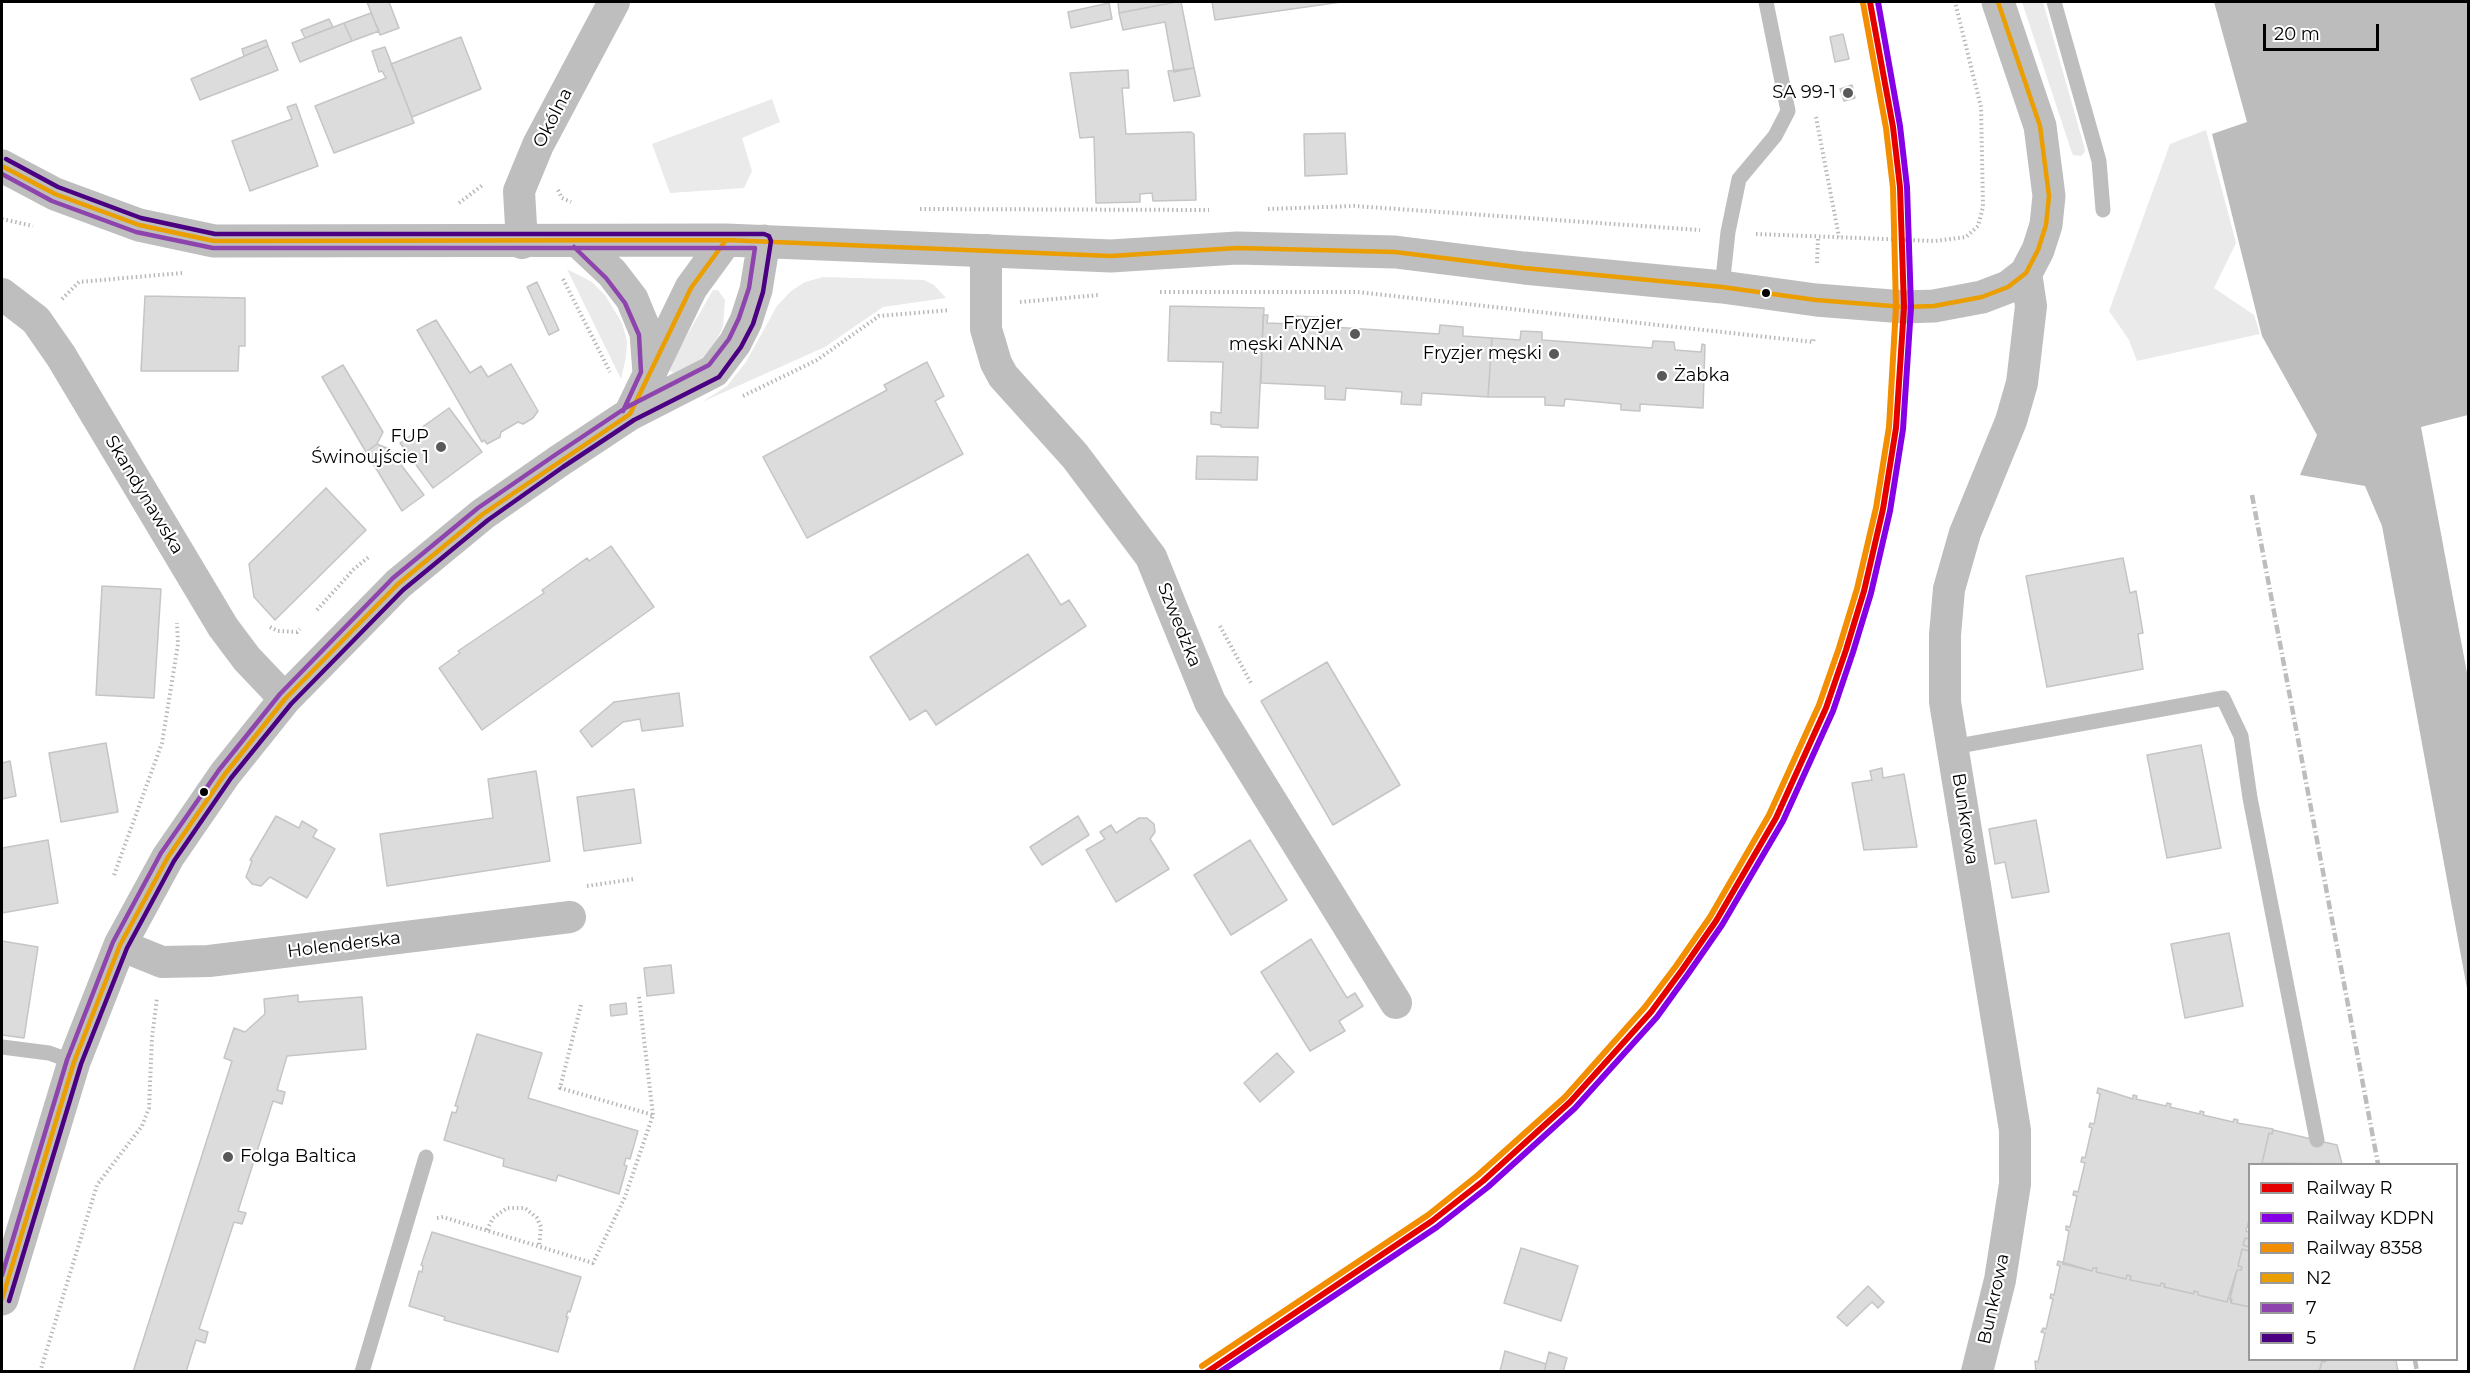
<!DOCTYPE html>
<html>
<head>
<meta charset="utf-8">
<style>
	body { margin:0 }
	#map { position:relative; width:2470px; height:1373px; overflow:hidden; background:#fff; font-family:Montserrat,sans-serif }
	canvas { display:block }
	.frame { position:absolute; inset:0; border:3px solid #000; pointer-events:none }
	.legend { position:absolute; left:2248px; top:1163px; width:210px; height:198px; box-sizing:border-box; background:#fff; border:2px solid #999; margin:0; padding:8px 10px; list-style:none; font-size:18px; color:#000 }
	.legend li { display:flex; align-items:center; gap:12px; height:30px }
	.legend b { width:30px; border:2px solid #999 }
	.scale { position:absolute; left:2263px; top:24px; width:116px; height:27px; box-sizing:border-box; border:3px solid #000; border-top:0; padding-left:8px; font-size:18px; line-height:21px; white-space:nowrap; color:#000; -webkit-text-stroke:4px #fff; paint-order:stroke }
</style>
</head>
<body>
<div id="map">
<canvas width="2470" height="1373"></canvas>
<div class="frame"></div>
<ul class="legend">
<li><b style="height:8px;background:#e50000"></b>Railway R</li>
<li><b style="height:8px;background:#8500e5"></b>Railway KDPN</li>
<li><b style="height:8px;background:#f28e00"></b>Railway 8358</li>
<li><b style="height:8px;background:#eb9e00"></b>N2</li>
<li><b style="height:8px;background:#8e44ad"></b>7</li>
<li><b style="height:8px;background:#4b0082"></b>5</li>
</ul>
<div class="scale">20 m</div>
</div>
<script>
const context = document.querySelector('canvas').getContext('2d');
context.lineJoin = 'round';
function fill(path, color) { context.fillStyle = color; context.fill(path, 'evenodd'); }
const toPath = rows => new Path2D(rows.map(r => 'M' + r).join(''));
function stroke(path, color, width, dash) { context.strokeStyle = color; context.lineWidth = width; context.lineCap = dash ? 'butt' : 'round'; context.setLineDash(dash || []); context.stroke(path); }
function write(font, color, halo, rows, align = 'center') {
  context.font = font + ' Montserrat,sans-serif'; context.lineWidth = 4.5; context.setLineDash([]); context.textBaseline = 'middle'; context.strokeStyle = halo; context.fillStyle = color; for (const [text, x, y, turn = 0] of rows) {
    context.save(); context.translate(x, y); context.rotate((+turn || 0) * Math.PI / 180); context.textAlign = isNaN(turn) ? turn : align; if (halo) context.strokeText(text, 0, 0); context.fillText(text, 0, 0); context.restore();
  }
}
const green = toPath([
	[2022,2,2043,2,2084,146,2085,152,2081,156,2073,155,2071,150],
	[772,99,780,122,742,138,752,171,744,188,670,193,652,144],
	[2206,130,2236,243,2214,288,2254,315,2260,334,2137,361,2129,340,2109,311,2170,144],
	[567,269,592,282,605,295,622,323,627,341,626,357,621,379],
	[823,277,924,280,934,285,946,298,883,307,825,347,702,402,727,386,746,362,777,306,791,291,805,282],
	[713,290,718,290,725,300,723,326,715,344,705,357,674,373,670,371,670,365]
]);
const water = toPath([
	[2214,2,2468,2,2468,994,2382,526,2365,486,2300,475,2317,435,2262,336,2212,134,2247,122]
]);
const pier = toPath([
	[2468,415,2468,678,2421,427]
]);
const building = toPath([
	[367,2,389,2,399,28,380,35,367,2],
	[1118,2,1176,2,1119,13,1118,2],
	[1176,2,1181,2,1194,68,1174,72,1165,22,1123,30,1119,13,1176,2],
	[1212,2,1341,2,1215,20,1212,2],
	[1109,3,1112,19,1071,28,1068,12,1109,3],
	[371,13,379,31,352,41,344,23,371,13],
	[329,19,333,27,305,38,301,30,329,19],
	[344,23,352,41,300,62,292,43,344,23],
	[1843,34,1849,59,1835,62,1830,37,1843,34],
	[461,37,481,89,412,117,391,64,461,37],
	[266,40,268,46,244,56,242,49,266,40],
	[268,46,278,70,200,100,191,79,268,46],
	[385,47,414,123,334,153,315,106,386,78,382,71,379,72,372,51,385,47],
	[1194,68,1200,96,1174,101,1168,71,1194,68],
	[1128,70,1129,88,1122,88,1126,134,1191,132,1194,134,1196,200,1153,201,1152,193,1140,194,1140,202,1096,203,1094,137,1080,138,1070,73,1128,70],
	[1852,85,1855,98,1844,101,1840,89,1852,85],
	[296,104,318,166,250,191,232,141,292,119,287,107,296,104],
	[1345,133,1347,174,1305,176,1304,134,1345,133],
	[537,282,559,330,549,335,527,287,537,282],
	[145,296,245,298,245,346,239,346,238,371,141,371,145,296],
	[1170,306,1264,308,1258,428,1221,427,1221,425,1211,424,1211,412,1221,413,1223,362,1168,361,1170,306],
	[1263,315,1268,315,1267,323,1294,324,1294,316,1318,317,1317,326,1439,334,1440,325,1463,327,1463,336,1492,338,1488,397,1422,393,1421,405,1401,404,1402,392,1346,388,1345,400,1325,399,1325,386,1261,383,1263,315],
	[436,320,470,373,481,366,488,377,511,364,538,411,533,418,523,424,518,422,501,432,500,437,487,444,484,440,482,442,417,330,436,320],
	[1521,331,1542,332,1542,340,1652,348,1653,341,1674,342,1675,350,1701,352,1702,344,1705,345,1703,408,1640,404,1640,411,1621,410,1621,404,1565,399,1564,406,1545,405,1545,397,1488,397,1492,338,1520,340,1521,331],
	[927,362,944,396,935,401,963,454,807,538,763,457,887,390,884,385,927,362],
	[343,365,383,432,377,444,366,452,322,377,343,365],
	[449,408,482,452,433,488,400,443,449,408],
	[377,444,389,449,424,495,402,511,366,452,377,444],
	[1197,456,1258,457,1257,480,1196,479,1197,456],
	[326,488,366,530,275,620,254,597,249,564,326,488],
	[611,546,654,607,482,730,439,668,460,653,458,651,544,593,542,590,587,558,589,561,611,546],
	[1028,554,1061,605,1069,600,1086,626,936,725,926,710,910,720,870,657,1028,554],
	[2123,558,2130,593,2136,591,2143,633,2138,634,2143,669,2047,687,2026,576,2123,558],
	[102,586,161,589,154,698,96,695,102,586],
	[1327,662,1400,785,1333,825,1261,701,1327,662],
	[679,693,683,726,642,731,640,719,623,722,592,747,580,731,614,702,679,693],
	[106,743,118,812,61,822,49,753,106,743],
	[2201,745,2221,848,2167,858,2147,755,2201,745],
	[10,761,16,796,2,799,2,763,10,761],
	[1882,768,1883,778,1904,774,1917,847,1864,850,1852,783,1872,780,1870,771,1882,768],
	[536,771,550,861,387,886,380,834,493,818,488,779,536,771],
	[634,789,641,843,584,851,577,797,634,789],
	[276,816,299,828,302,821,317,830,313,837,335,849,307,898,270,877,261,886,252,884,246,877,252,861,250,860,276,816],
	[1078,816,1089,835,1042,865,1030,847,1078,816],
	[1139,818,1147,818,1154,824,1155,832,1150,839,1169,869,1116,902,1086,850,1105,839,1100,832,1111,825,1116,833,1139,818],
	[2036,820,2049,892,2012,898,2005,862,1995,864,1989,829,2036,820],
	[48,840,58,903,2,913,2,848,48,840],
	[1250,840,1287,900,1231,935,1194,875,1250,840],
	[2229,933,2243,1006,2185,1018,2171,944,2229,933],
	[1311,939,1347,998,1355,993,1363,1006,1339,1021,1345,1031,1310,1051,1261,972,1311,939],
	[2,941,38,947,24,1038,2,1035,2,941],
	[671,965,674,993,647,996,644,968,671,965],
	[298,995,298,1002,362,997,366,1049,287,1056,277,1090,285,1092,282,1104,273,1101,238,1211,246,1213,242,1224,234,1222,199,1329,208,1332,205,1343,196,1340,186,1372,133,1372,232,1061,224,1058,234,1028,245,1032,265,1014,264,999,298,995],
	[626,1003,627,1014,611,1016,610,1005,626,1003],
	[477,1034,542,1053,528,1098,638,1131,630,1159,626,1158,624,1165,627,1166,619,1194,558,1175,556,1181,503,1166,504,1159,444,1140,452,1112,456,1113,458,1106,455,1106,477,1034],
	[1277,1053,1294,1072,1260,1102,1244,1083,1277,1053],
	[2098,1088,2133,1099,2133,1095,2137,1096,2136,1099,2166,1106,2167,1103,2171,1104,2170,1107,2200,1114,2200,1111,2204,1112,2203,1115,2233,1122,2234,1119,2238,1120,2237,1123,2273,1129,2272,1134,2269,1133,2262,1163,2265,1164,2250,1164,2250,1217,2246,1231,2249,1232,2250,1239,2245,1238,2243,1245,2249,1247,2249,1251,2242,1249,2238,1266,2242,1267,2241,1270,2237,1270,2227,1302,2198,1295,2198,1292,2194,1291,2194,1294,2164,1287,2165,1284,2161,1283,2160,1286,2130,1280,2131,1276,2127,1275,2126,1279,2096,1272,2097,1268,2093,1268,2092,1271,2063,1264,2069,1231,2066,1230,2066,1226,2070,1227,2077,1196,2073,1195,2074,1191,2078,1192,2085,1163,2081,1162,2082,1157,2085,1158,2092,1128,2089,1127,2090,1123,2094,1124,2100,1094,2097,1093,2098,1088],
	[2273,1130,2337,1145,2342,1164,2262,1163,2269,1133,2272,1134,2273,1130],
	[432,1232,581,1277,570,1312,568,1311,566,1317,568,1317,558,1352,444,1320,445,1317,409,1306,419,1271,422,1272,423,1266,421,1265,432,1232],
	[2245,1238,2250,1239,2250,1307,2231,1303,2230,1299,2237,1270,2241,1270,2242,1267,2238,1266,2242,1249,2249,1251,2249,1247,2243,1245,2245,1238],
	[1521,1248,1578,1266,1561,1321,1504,1303,1521,1248],
	[2058,1261,2092,1271,2093,1268,2097,1268,2096,1272,2126,1279,2127,1275,2131,1276,2130,1280,2160,1286,2161,1283,2165,1284,2164,1287,2194,1294,2194,1291,2198,1292,2198,1295,2227,1302,2228,1298,2232,1299,2231,1303,2250,1307,2250,1360,2325,1360,2325,1362,2322,1361,2319,1372,2036,1372,2035,1361,2038,1362,2045,1333,2041,1332,2043,1328,2046,1329,2053,1299,2050,1298,2051,1294,2054,1295,2060,1266,2057,1265,2058,1261],
	[1868,1286,1884,1302,1878,1308,1872,1302,1847,1326,1837,1317,1868,1286],
	[1505,1351,1546,1364,1544,1372,1500,1371,1505,1351],
	[1549,1352,1567,1358,1563,1372,1544,1372,1549,1352],
	[2325,1360,2396,1360,2398,1372,2319,1372,2322,1361,2325,1362,2325,1360]
]);
const path = toPath([
	[1816,117,1839,237],
	[558,190,562,198,571,202],
	[459,203,484,184],
	[920,209,1209,210],
	[1268,209,1354,206,1700,230],
	[2,219,33,226],
	[1756,234,1935,241,1966,237,1978,226,1983,207,1981,107,1955,2],
	[1817,263,1818,237],
	[563,279,610,372],
	[1160,292,1357,292,1813,342,1814,337],
	[62,299,79,282,182,273],
	[1020,302,1099,295],
	[743,396,817,360,879,316,950,310],
	[317,610,354,569,370,556],
	[1220,626,1251,683],
	[270,627,278,631,297,632,300,629],
	[114,875,162,743,178,644,177,623],
	[587,886,634,879],
	[639,997,653,1115],
	[437,1218,443,1217,593,1263,625,1197,653,1115,560,1088,581,1005],
	[487,1230,493,1218,507,1208,525,1208,537,1218,541,1227,539,1246],
	[40,1372,97,1185,142,1126,149,1108,152,1038,157,998]
]);
const service = toPath([
	[2054,2,2099,161,2103,210],
	[1722,287,1728,232,1739,179,1775,136,1788,111,1766,2],
	[1953,747,2223,698,2241,736,2250,798,2317,1140],
	[2,1047,49,1053,74,1062],
	[362,1372,426,1157]
]);
const minor = toPath([
	[522,243,519,191,538,145,614,2],
	[986,250,986,329,996,363,1003,376,1075,456,1151,557,1210,702,1396,1003],
	[2,294,36,320,61,356,223,627,247,659,285,699],
	[120,945,162,962,209,961,570,917],
	[1977,1372,2000,1280,2015,1184,2015,1130,1945,702,1945,635,1949,589,1965,533,2011,421,2022,383,2031,306,2026,273]
]);
const tertiary = toPath([
	[2,166,55,194,139,225,214,241,726,240,1111,256,1237,248,1395,252,1524,268,1722,287,1816,300,1904,307,1934,306,1982,297,2008,287,2026,273,2038,250,2046,225,2049,196,2040,126,1998,2],
	[579,242,612,273,632,299,646,333,649,373],
	[630,414,691,288,726,240],
	[2,1299,74,1062,120,945,168,857,225,774,285,699,398,584,483,514,559,461,630,414,714,371,735,343,746,321,756,290,764,241]
]);
const rail = toPath([
	[2252,495,2378,1164],
	[2415,1360,2417,1372]
]);
const bus1 = toPath([
	[2,166,55,194,139,225,214,241,726,240,1111,256,1237,248,1395,252,1524,268,1722,287,1816,300,1904,307,1934,306,1982,297,2008,287,2026,273,2038,250,2046,225,2049,196,2040,126,1998,2],
	[2,1299,74,1062,120,945,168,857,225,774,285,699,398,584,483,514,630,414,691,288,726,240]
]);
const bus2 = toPath([
	[2,174,52,201,136,232,213,248,755,248,749,288,739,318,729,339,709,365,627,407,555,455,478,508,393,578,280,694,219,770,161,853,113,942,67,1060,2,1275],
	[574,247,606,278,625,303,639,335,641,372,623,411]
]);
const bus3 = toPath([
	[6,159,58,187,141,218,215,234,764,234,769,236,771,241,763,292,753,324,741,347,719,377,634,420,563,467,488,520,403,590,291,704,231,778,174,861,127,948,81,1064,9,1301]
]);
const rail1 = toPath([
	[1207,1372,1432,1221,1483,1181,1570,1102,1651,1012,1682,970,1716,921,1776,818,1826,708,1846,650,1864,591,1883,509,1896,428,1904,307,1900,187,1893,127,1870,2]
]);
const rail2 = toPath([
	[1220,1372,1437,1227,1488,1187,1575,1108,1657,1017,1688,974,1722,925,1783,821,1833,711,1853,652,1871,593,1890,511,1903,429,1911,307,1907,187,1900,126,1878,2]
]);
const rail3 = toPath([
	[1202,1366,1428,1215,1478,1175,1565,1097,1645,1007,1676,966,1710,917,1769,815,1819,705,1839,648,1857,589,1876,508,1889,427,1896,307,1893,188,1886,128,1863,3]
]);
const markers = [
	[1848,93,6,"#595959"],
	[1766,293,5,"#000"],
	[1355,334,6,"#595959"],
	[1554,354,6,"#595959"],
	[1662,376,6,"#595959"],
	[441,447,6,"#595959"],
	[204,792,5,"#000"],
	[228,1157,6,"#595959"]
];
const poiNames = [
	["SA 99-1",1836,93],
	["Fryzjer",1343,324],
	["męski ANNA",1343,345],
	["Fryzjer męski",1542,354],
	["Żabka",1674,376,"left"],
	["FUP",429,437],
	["Świnoujście 1",429,458],
	["Folga Baltica",240,1157,"left"]
];
const streetNames = [
	["Okólna",553,118,-63],
	["Skandynawska",144,495,59],
	["Szwedzka",1179,625,68],
	["Bunkrowa",1965,819,81],
	["Holenderska",344,945,-7],
	["Bunkrowa",1994,1299,-78]
];
fill(green, '#eaeaea');
fill(water, '#bcbcbc');
fill(pier, '#fff');
fill(building, '#dcdcdc');
stroke(building, '#c5c5c5', 1.5);
stroke(path, '#b8b8b8', 4, [1.5, 3]);
stroke(service, '#bebebe', 15);
stroke(minor, '#bebebe', 32);
stroke(tertiary, '#bebebe', 33);
stroke(rail, '#bdbdbd', 4.5, [9, 3, 1.5, 3]);
stroke(bus1, '#eb9e00', 4.5);
stroke(bus2, '#8e44ad', 4.5);
stroke(bus3, '#4b0082', 4.5);
stroke(rail1, '#e50000', 6);
stroke(rail2, '#8500e5', 6);
stroke(rail3, '#f28e00', 6);
for (const [x, y, r, color] of markers) { const dot = new Path2D(); dot.arc(x, y, r, 0, 2 * Math.PI); context.fillStyle = color; context.fill(dot); stroke(dot, '#fff', 2); }
write('18px', '#000', '#fff', poiNames, 'right');
write('18px', '#000', '#fff', streetNames);
</script>
</body>
</html>
